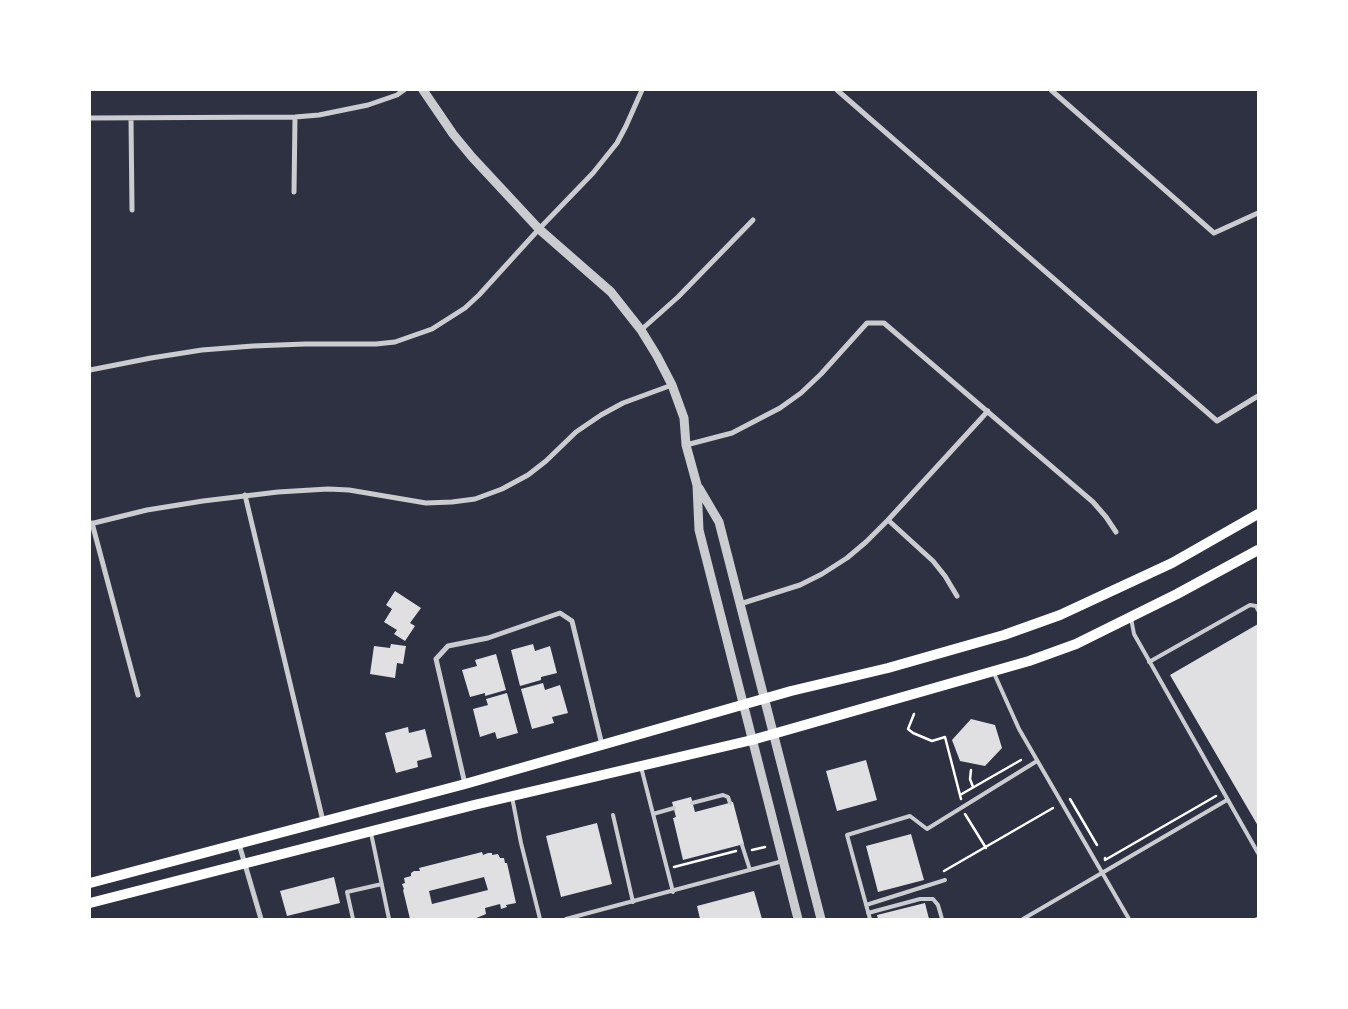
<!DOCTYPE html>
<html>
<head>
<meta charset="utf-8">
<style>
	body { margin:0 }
	#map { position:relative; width:1348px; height:1009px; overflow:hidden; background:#2d3142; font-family:Jost,sans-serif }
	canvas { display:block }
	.frame { position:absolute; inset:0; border:91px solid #fff; pointer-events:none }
</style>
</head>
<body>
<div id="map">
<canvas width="1348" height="1009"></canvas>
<div class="frame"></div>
</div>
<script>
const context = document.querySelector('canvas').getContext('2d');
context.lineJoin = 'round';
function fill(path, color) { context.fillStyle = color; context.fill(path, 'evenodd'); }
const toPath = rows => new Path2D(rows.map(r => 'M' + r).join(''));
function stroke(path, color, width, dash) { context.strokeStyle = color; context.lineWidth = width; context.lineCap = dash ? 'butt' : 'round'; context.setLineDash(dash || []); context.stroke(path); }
const building = toPath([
	[395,591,421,608,410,623,415,626,405,641,394,634,397,630,384,622,392,609,386,605],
	[1258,624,1258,826,1170,675],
	[391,644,406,646,403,664,397,663,395,678,370,674,374,646,390,648],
	[533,644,535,651,550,646,557,673,541,677,541,680,520,686,511,650],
	[496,654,506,690,485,696,485,693,470,697,462,670,477,666,475,660],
	[543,683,545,690,560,685,568,713,552,717,554,723,532,729,521,689],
	[507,693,518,733,497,739,495,732,480,737,473,709,488,705,486,699],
	[971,719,995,725,1002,748,985,766,960,761,952,740],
	[408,727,409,733,425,729,432,757,417,761,418,767,396,773,385,733],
	[866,760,877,800,837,811,826,771],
	[691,797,695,812,733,802,744,844,683,860,673,818,676,817,672,802],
	[597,823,612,884,561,897,546,836],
	[911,834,924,880,878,892,866,846],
	[482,852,483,855,488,853,492,853,492,855,498,854,500,858,504,858,505,863,507,863,516,903,506,905,507,907,501,909,500,904,485,908,486,914,474,919,410,919,403,890,404,889,402,884,405,883,404,878,411,876,411,873,414,871,420,871,419,868],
	[484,877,488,890,432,904,429,891],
	[334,877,340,903,287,916,280,891],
	[754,891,762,919,700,919,697,906],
	[925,903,929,919,878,919,877,915]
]);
const path = toPath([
	[914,714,908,729,913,733,932,741,945,737,961,799],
	[971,770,970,779,973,787],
	[960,795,1021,760],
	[1070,799,1097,845],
	[965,814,986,848],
	[752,850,765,847],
	[1105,858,1105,860,1216,796],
	[674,867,736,851],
	[944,871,1053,808]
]);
const service = toPath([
	[1131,618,1134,634,1258,853],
	[1149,662,1250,605,1256,606,1258,610],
	[993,671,1019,729,1129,919],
	[641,767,673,892],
	[512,797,521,843,540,919],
	[692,803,723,795,728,797,730,803],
	[653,814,674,808],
	[613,815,633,902],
	[371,833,389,919],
	[742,845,750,870],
	[866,905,945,880],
	[868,913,920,899,933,899,938,905,942,919],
	[353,919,347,892,382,884],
	[566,919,783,861],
	[870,919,847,835,910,816,927,829,1037,761],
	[1023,919,1227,800],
	[1257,919,1258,919]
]);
const minor = toPath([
	[837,90,1217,421,1258,396],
	[1051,90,1214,233,1258,213],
	[90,118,295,117,319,115,368,105,397,95,404,90],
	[131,118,132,210],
	[294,192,295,117],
	[641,330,678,297,753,220],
	[90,370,151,358,202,350,253,346,305,344,376,344,395,342,432,329,465,308,479,295,539,229,593,173,617,143,626,126,642,90],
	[686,445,732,433,780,408,801,393,821,374,867,323,884,323,1093,502,1106,517,1116,532],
	[245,495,323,821],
	[888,520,933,561,945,576,957,596],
	[92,523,138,695],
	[90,524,147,510,203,501,278,492,328,489,349,490,426,503,452,502,475,499,502,489,528,475,546,461,576,432,601,415,623,403,672,385],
	[740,604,800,585,822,574,847,558,866,542,888,520,988,411],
	[465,784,436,659,448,646,488,638,560,613,572,621,602,745],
	[239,844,261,919]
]);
const tertiary = toPath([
	[423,90,453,134,472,157,539,229,611,292,641,330,657,356,672,385,684,418,686,445,697,485,699,530,798,919],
	[699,488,719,522,821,919]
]);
const secondary = toPath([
	[90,883,465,784,791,691,888,668,1004,635,1060,615,1172,563,1258,514],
	[90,903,474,805,752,740,1029,661,1076,644,1177,594,1258,550]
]);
fill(building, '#e0e0e3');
stroke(path, '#fff', 2.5);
stroke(service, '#caccd0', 4);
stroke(minor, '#caccd0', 5);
stroke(tertiary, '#caccd0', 9);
stroke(secondary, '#fff', 10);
</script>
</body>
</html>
